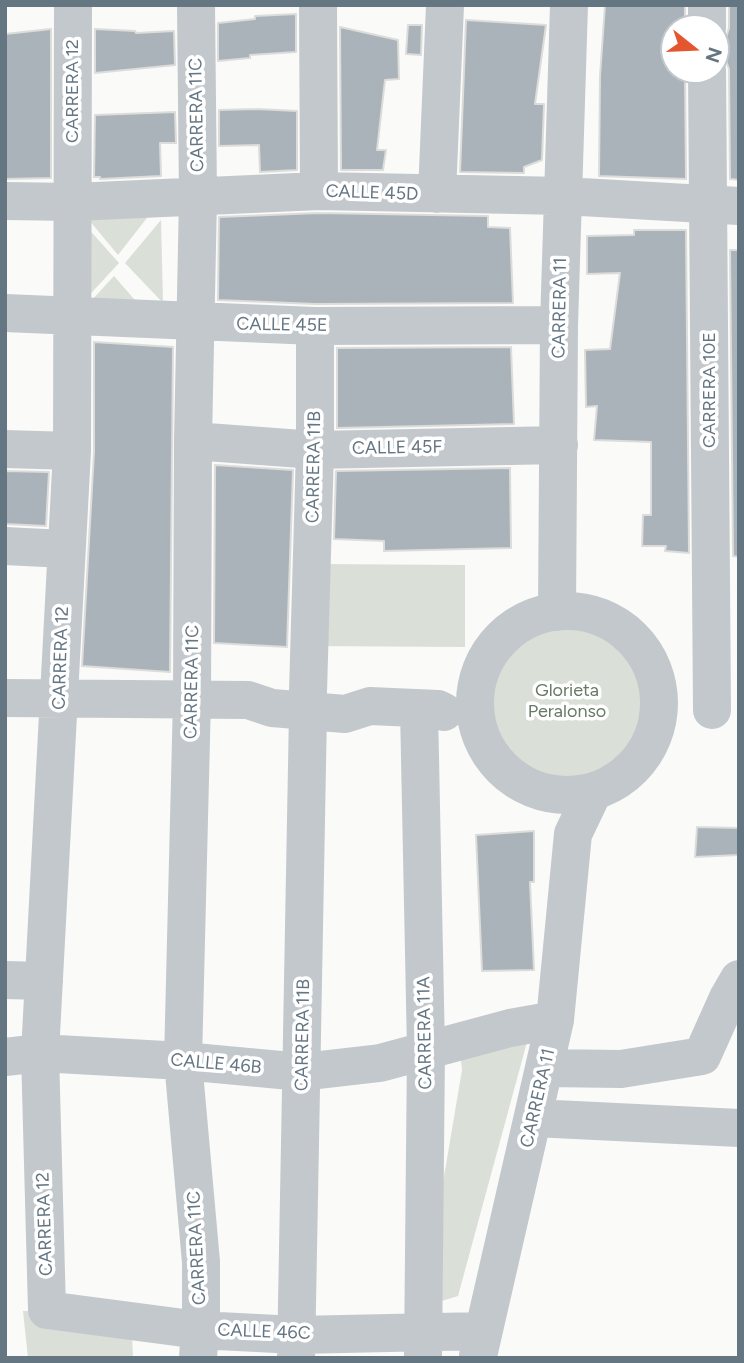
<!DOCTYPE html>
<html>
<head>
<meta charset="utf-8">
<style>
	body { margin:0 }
	#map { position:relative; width:744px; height:1363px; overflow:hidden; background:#fafaf8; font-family:Figtree,sans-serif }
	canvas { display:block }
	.frame { position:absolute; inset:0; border:7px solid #657683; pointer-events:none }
	.north { position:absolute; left:660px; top:14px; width:70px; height:70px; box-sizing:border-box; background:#fff; border:2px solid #c1c8cd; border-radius:50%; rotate:108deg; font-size:19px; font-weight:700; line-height:28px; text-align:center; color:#657683 }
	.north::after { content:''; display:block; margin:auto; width:24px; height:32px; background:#e4572e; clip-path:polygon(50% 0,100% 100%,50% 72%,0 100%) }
</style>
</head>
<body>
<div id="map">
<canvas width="744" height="1363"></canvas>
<div class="frame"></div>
<div class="north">N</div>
</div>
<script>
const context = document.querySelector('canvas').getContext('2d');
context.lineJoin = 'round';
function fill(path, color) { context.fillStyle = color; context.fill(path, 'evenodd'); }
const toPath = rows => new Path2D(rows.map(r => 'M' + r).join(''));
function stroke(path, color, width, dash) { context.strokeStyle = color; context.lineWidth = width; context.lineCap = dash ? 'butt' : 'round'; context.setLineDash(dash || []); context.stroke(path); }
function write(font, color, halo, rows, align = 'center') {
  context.font = font + ' Figtree,sans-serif'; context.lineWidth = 7; context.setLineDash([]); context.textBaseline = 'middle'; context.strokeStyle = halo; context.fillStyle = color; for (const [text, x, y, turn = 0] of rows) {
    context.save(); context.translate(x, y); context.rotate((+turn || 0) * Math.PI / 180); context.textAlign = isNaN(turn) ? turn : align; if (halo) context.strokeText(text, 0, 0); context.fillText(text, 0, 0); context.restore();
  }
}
const green = toPath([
	[84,214,150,214,118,255],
	[161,220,163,303,125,263],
	[86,226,119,263,82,303],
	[114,276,147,314,80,313],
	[314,564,465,565,465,647,314,646],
	'484 702a83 83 0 1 1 166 0a83 83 0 1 1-166 0Z',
	[527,1042,458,1296,422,1307,462,1070,459,1043],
	[23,1311,131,1313,133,1358,28,1358]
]);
const building = toPath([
	[605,5,685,5,685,28,674,28,674,70,685,70,686,179,599,176,600,76,605,5],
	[729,5,739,5,739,180,730,179,729,69,725,58,716,50,716,48,726,38,729,28,729,5],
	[296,14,296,52,250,55,250,58,218,61,218,23,255,19,255,16,296,14],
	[466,20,546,25,535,104,544,104,542,160,524,167,524,173,460,172,466,20],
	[408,25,422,25,421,55,406,54,408,25],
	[340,27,398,40,399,79,385,80,377,150,386,150,383,170,341,170,340,27],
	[51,29,51,178,5,179,5,34,51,29],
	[95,29,135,31,136,33,174,31,175,65,95,73,95,29],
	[257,109,297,111,297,170,260,172,259,145,219,146,219,110,257,109],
	[175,112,176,143,160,143,161,176,100,179,100,177,94,177,95,115,175,112],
	[319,213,488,216,488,227,510,228,513,303,315,304,218,300,219,217,319,213],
	[634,230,686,230,689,553,665,551,666,546,642,546,643,515,651,515,651,442,594,440,597,406,586,407,585,350,610,349,620,273,587,274,587,236,634,235,634,230],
	[730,250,739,250,739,557,733,556,730,250],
	[94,342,173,347,170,672,82,666,94,452,94,342],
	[511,347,514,424,337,428,337,348,511,347],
	[215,465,293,470,287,647,214,643,215,465],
	[510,468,511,548,384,551,384,541,334,539,336,471,510,468],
	[5,471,49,472,46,526,5,524,5,471],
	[697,827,739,828,739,855,695,857,697,827],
	[534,831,534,882,530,882,534,970,482,971,476,835,534,831]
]);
const minor = toPath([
	[73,5,72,451,40,1053,47,1310,199,1330,296,1335,483,1331],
	[196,5,198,198,193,441,192,699,183,1061,201,1262,201,1312,198,1358],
	[318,5,319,191],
	[707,5,707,28],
	[707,70,712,710],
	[437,194,445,5],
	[5,201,74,202,319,191,564,196,739,206],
	[5,313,315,326,559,325],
	[193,441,315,450,559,445],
	[5,449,72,451],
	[5,546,65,549],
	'475 703a92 92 0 1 1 184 0a92 92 0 1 1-184 0Z',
	[557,612,559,325,569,5],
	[308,692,315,450,315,326],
	[5,698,248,700,272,708,345,714,370,706,438,709,444,712],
	[419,709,426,1050,423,1356],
	[5,980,44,981],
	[5,1057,40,1053,183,1061,302,1072,380,1063,510,1028,555,1020],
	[545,1068,621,1069,702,1056,728,998,739,979],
	[534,1118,739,1128],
	[478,1356,555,1020,573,834,593,792],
	[296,1358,308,712]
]);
const streetNames = [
	["CARRERA 12",73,91,-90],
	["CARRERA 11C",197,115,-91],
	["CALLE 45D",372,193,2],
	["CARRERA 11",560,308,-89],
	["CALLE 45E",282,325,1],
	["CARRERA 10E",710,390,-90],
	["CALLE 45F",397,448,-1],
	["CARRERA 11B",314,467,-89],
	["CARRERA 12",61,658,-88],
	["CARRERA 11C",192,682,-89],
	["CARRERA 11A",425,1033,-91],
	["CARRERA 11B",303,1035,-89],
	["CALLE 46B",216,1064,5],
	["CARRERA 11",538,1098,-77],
	["CARRERA 12",45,1224,-92],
	["CARRERA 11C",197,1248,-93],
	["CALLE 46C",264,1332,2]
];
const parkNames = [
	["Glorieta",567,691],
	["Peralonso",567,712]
];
fill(green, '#dadfd7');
fill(building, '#aab3b9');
stroke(building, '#dcdcda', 2);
stroke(minor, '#c3c8cc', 38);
write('18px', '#657683', '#fff', streetNames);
write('18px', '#687a64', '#fff', parkNames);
</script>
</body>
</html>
